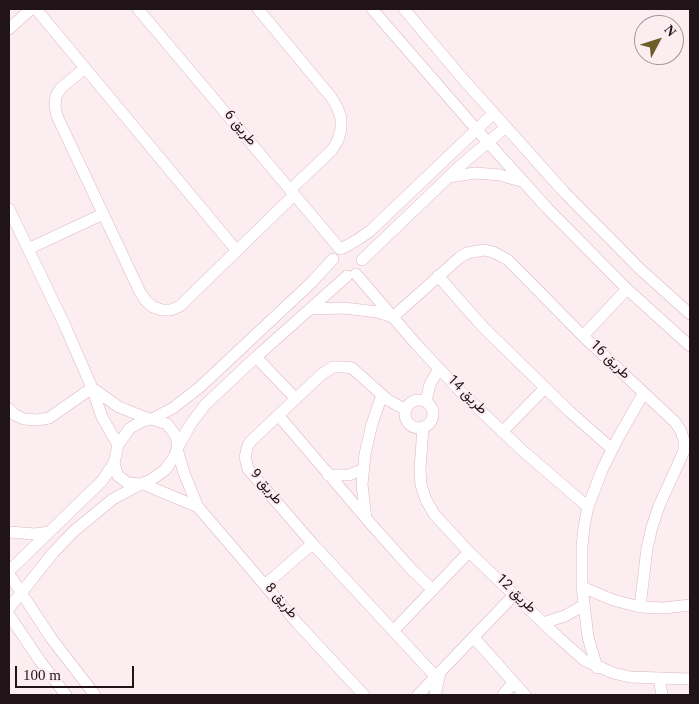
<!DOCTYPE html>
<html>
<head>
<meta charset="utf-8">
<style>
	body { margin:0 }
	#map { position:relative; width:699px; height:704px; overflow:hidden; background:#fcedf1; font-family:Georgia,serif }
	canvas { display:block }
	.frame { position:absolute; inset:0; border:10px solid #211419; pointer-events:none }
	.north { position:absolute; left:634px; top:15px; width:50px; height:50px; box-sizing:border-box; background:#fcedf1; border:1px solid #a4969b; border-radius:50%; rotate:50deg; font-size:14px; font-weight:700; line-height:20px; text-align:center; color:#211419 }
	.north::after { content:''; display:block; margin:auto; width:18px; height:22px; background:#6d5d2b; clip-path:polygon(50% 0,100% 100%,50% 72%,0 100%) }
	.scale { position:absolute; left:15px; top:666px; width:119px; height:22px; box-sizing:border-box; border:2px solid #211419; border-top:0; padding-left:6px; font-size:15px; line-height:18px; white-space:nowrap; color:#211419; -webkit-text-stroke:4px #fcedf1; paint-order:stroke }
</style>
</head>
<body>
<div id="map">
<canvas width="699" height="704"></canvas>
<div class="frame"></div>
<div class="north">N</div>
<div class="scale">100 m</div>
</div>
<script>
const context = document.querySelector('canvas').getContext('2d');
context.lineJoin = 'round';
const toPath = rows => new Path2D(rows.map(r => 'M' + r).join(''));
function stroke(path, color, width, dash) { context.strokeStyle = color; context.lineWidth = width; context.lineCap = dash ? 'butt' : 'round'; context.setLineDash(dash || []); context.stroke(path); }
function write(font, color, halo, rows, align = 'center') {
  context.font = font + ' Georgia,Vazirmatn,serif'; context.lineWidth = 4.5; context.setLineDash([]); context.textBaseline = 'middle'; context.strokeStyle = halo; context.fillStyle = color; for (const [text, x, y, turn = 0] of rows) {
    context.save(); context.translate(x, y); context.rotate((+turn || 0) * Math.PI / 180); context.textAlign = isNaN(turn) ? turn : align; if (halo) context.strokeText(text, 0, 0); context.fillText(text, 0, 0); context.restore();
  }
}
const minor = toPath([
	[36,9,237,251],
	[138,9,340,249],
	[258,9,331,97,337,107,341,118,341,129,338,140,332,150,290,190],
	[372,9,476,129,547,208,627,289,690,346],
	[404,9,463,79,565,193,641,270,690,314],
	[9,29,31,9],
	[85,68,61,88,56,96,55,106,57,116,140,292,146,301,153,307,162,310,171,310,180,306,294,195],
	[449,177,475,173,488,174,500,175,524,182],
	[9,209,66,328,92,388,102,417,118,445],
	[343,248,357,240,370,231,494,113],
	[28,249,103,214],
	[362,260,460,166,506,127],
	[356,274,416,344,462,393,523,451,588,507],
	[438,276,484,328,569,411,612,449],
	[311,309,344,308,377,312,393,317,459,258,467,253,484,250,493,252,508,260,583,336,675,422,681,431,684,441,684,451,659,506,652,527,647,548,640,607],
	[583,336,627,289],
	[256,357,296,399],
	[92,388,119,407,149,419],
	'405 414a14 14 0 1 1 28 0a14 14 0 1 1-28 0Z',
	[426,402,430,384,439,369],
	[9,409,15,415,24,419,37,420,49,418,92,388],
	[406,410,388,400,352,368,345,367,333,367,322,374,252,440,248,445,245,457,248,469,311,542,436,677],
	[278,415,371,524,411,569,433,590],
	[152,419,173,408,200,387,312,282,333,259],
	[423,427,420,470,421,485,426,500,434,514,469,552,558,637,584,660,613,673,630,677,690,679],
	[502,432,545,388],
	[178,447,190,425,205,405,256,357,347,276],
	[177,449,184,473,198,507,298,624,364,695],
	[328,475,349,475,363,469],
	[143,484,198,507],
	[366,518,362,485,365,454,372,424,382,395],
	[9,532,35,534,49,532],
	[9,571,102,481,114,463,118,445,130,428,143,421,152,419,167,424,176,436,178,447,174,457,165,470,151,480,141,484,128,483,118,476,114,463],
	[9,574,51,638,95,695],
	[265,585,312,544],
	[582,587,613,600,640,607,664,608,690,605],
	[9,608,53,553,74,531,113,499,141,484],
	[9,615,40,661,66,695],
	[543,623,565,616,584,605],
	[393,631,469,552],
	[474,638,525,695],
	[597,668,588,637,582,587,582,547,584,527,588,507,602,470,618,438,643,394],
	[659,678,662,695],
	[418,695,514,595],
	[435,695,440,673],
	[503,695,513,683]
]);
const streetNames = [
	["طريق 6",239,129,50],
	["طريق 16",609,361,44],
	["طريق 14",466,396,45],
	["طريق 9",265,488,50],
	["طريق 12",515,595,44],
	["طريق 8",280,602,49]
];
stroke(minor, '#dbb7c3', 12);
stroke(minor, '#fff', 11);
write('14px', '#211419', '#fcedf1', streetNames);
</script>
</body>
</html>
